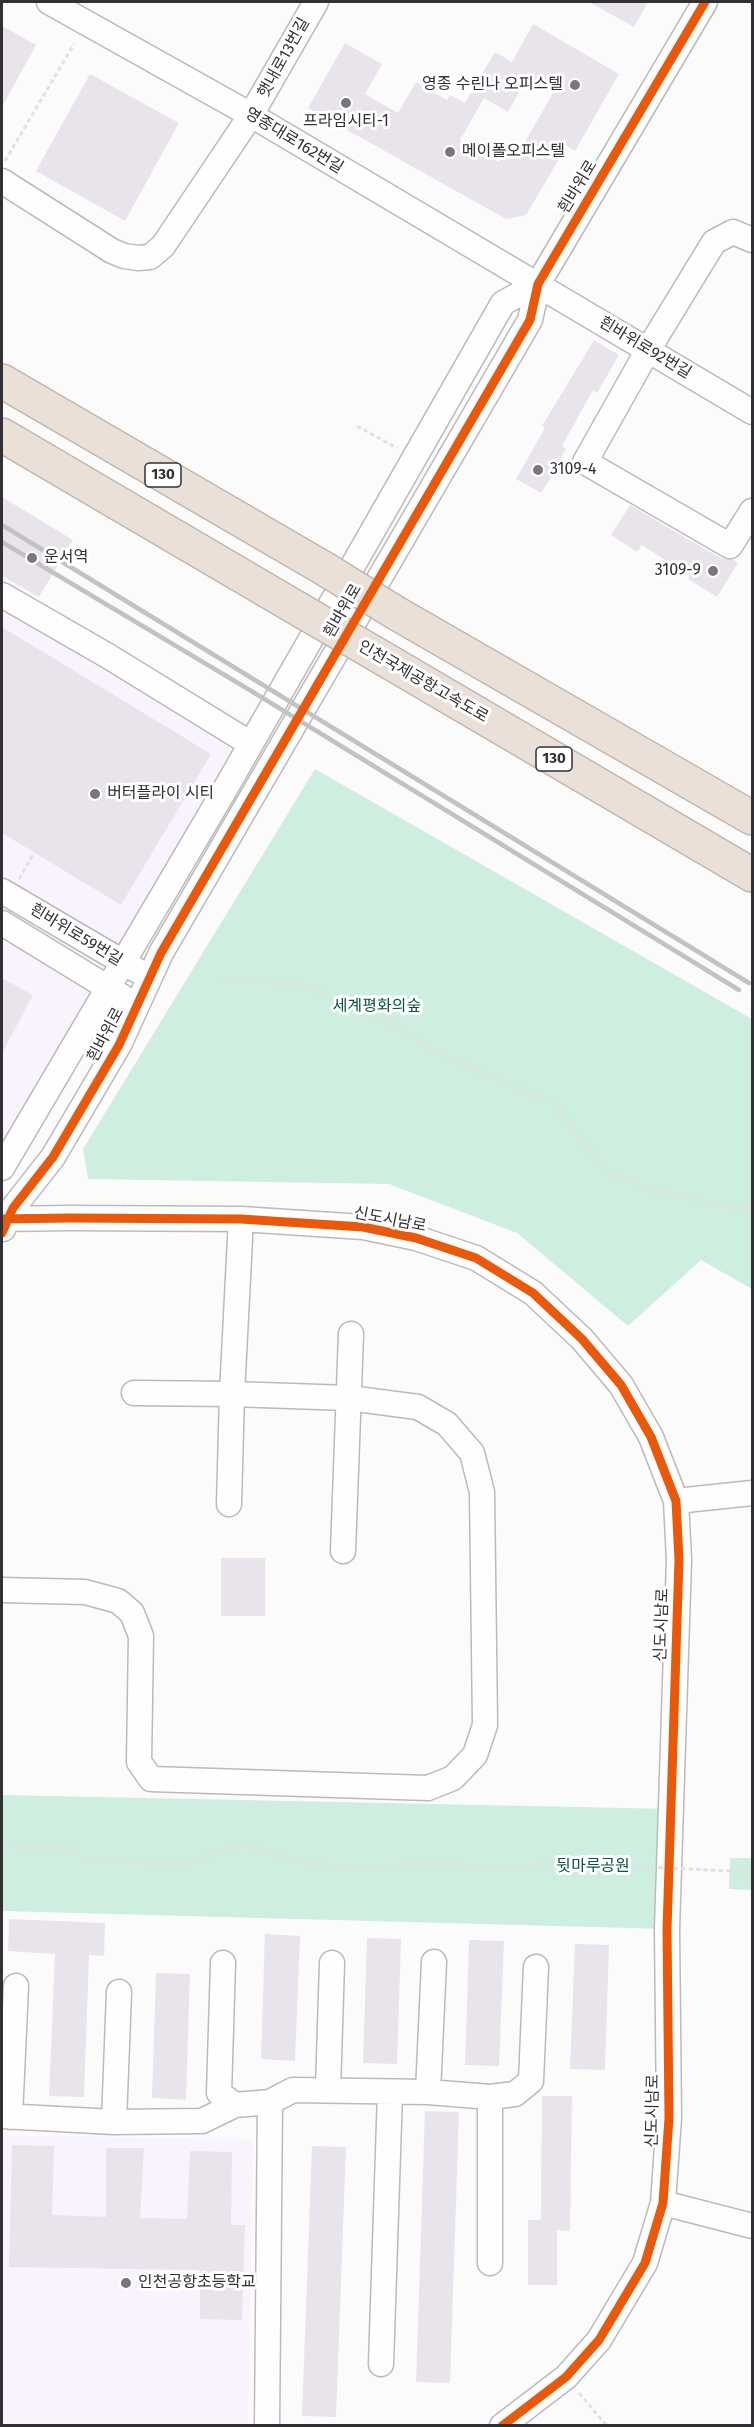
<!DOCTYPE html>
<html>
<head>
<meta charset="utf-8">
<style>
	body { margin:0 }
	#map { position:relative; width:754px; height:2427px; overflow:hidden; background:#fcfbfc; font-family:"Fira Sans",sans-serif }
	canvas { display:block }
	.frame { position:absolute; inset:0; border:3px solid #333035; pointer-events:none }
</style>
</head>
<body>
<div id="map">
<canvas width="754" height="2427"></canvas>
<div class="frame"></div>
</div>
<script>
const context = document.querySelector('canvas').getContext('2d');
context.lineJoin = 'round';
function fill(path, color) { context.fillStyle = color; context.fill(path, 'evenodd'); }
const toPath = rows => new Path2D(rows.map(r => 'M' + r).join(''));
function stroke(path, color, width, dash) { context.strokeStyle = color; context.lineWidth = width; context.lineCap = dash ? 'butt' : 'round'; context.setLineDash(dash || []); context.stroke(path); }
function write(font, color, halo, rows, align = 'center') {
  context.font = font + ' "Fira Sans","Noto Sans KR",sans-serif'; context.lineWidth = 6; context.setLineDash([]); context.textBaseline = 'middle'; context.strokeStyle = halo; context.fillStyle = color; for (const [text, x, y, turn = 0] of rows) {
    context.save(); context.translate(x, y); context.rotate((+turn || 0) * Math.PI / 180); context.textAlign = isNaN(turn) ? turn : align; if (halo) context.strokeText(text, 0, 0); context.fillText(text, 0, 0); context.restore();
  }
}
const built = toPath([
	[2,589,267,733,2,1185],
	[2,2135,253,2140,248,2425,2,2426]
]);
const green = toPath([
	[315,769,752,1019,752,1289,701,1260,628,1326,517,1233,389,1184,88,1179,83,1149],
	[2,1795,672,1809,667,1929,2,1911],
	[730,1858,752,1858,752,1890,729,1889]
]);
const building = toPath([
	[589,2,648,2,634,27],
	[533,24,619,74,575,151,567,146,526,215,506,219,308,108,345,43,382,64,365,94,398,113,416,82,447,100,450,95,465,103,495,52,512,62],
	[527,78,553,93,522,147,512,141,499,162,460,140,484,98,508,112],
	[2,26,36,45,2,107],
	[90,74,179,123,125,221,36,171],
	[594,340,619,355,597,393,593,390,562,446,566,449,559,461,561,462,541,493,516,479,545,428,542,426],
	[2,497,73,540,39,597,2,576],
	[630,505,706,550,723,559,733,559,738,563,717,597,688,579,690,576,642,545,637,552,611,535],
	[2,627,211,754,121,905,2,833],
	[2,978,33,995,2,1053],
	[221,1558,265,1558,265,1616,221,1616],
	[9,1919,105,1923,104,1956,89,1955,84,2097,49,2096,55,1954,8,1951],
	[265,1934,300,1936,295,2061,261,2059],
	[367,1938,401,1939,397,2064,363,2063],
	[469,1940,504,1941,499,2066,465,2065],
	[575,1944,609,1945,605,2070,570,2069],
	[156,1973,190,1974,186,2100,152,2098],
	[542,2096,572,2096,570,2231,557,2230,557,2285,528,2285,528,2220,541,2220],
	[425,2111,459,2112,450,2383,416,2382],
	[12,2145,54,2146,52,2215,106,2217,106,2148,144,2148,140,2218,187,2219,190,2151,232,2152,231,2225,245,2225,242,2320,200,2319,200,2270,9,2267],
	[312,2146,346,2147,336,2417,302,2416]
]);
const path = toPath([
	[5,161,74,44],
	[357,426,397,448],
	[19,879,34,853],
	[220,978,301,985,396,1027,435,1052,555,1104,604,1170,649,1190,752,1211],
	[2,1846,74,1849,84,1860,184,1864,245,1845,295,1861,350,1870,435,1863,496,1870,558,1863,606,1865],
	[579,2393,607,2426]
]);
const minor = toPath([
	[49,2,251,115,752,412],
	[2,181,112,251,124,256,138,258,150,257,163,246,251,115,316,2],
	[752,240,733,232,714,242,648,350,585,462,730,546,752,511],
	[2,595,108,656,251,744],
	[2,891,138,971],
	[2,923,123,997],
	[2,1168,224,791,503,303,538,284],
	[2,1219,69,1218,241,1219,363,1227,416,1238,476,1258,533,1293,582,1339,621,1385,651,1437,676,1501,679,1560,667,1929,669,2118,663,2203,645,2263,599,2340,566,2377,502,2426],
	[3,1229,13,1208,53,1157,119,1045,161,953,530,320,538,284,705,2],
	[134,1393,232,1394,241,1219],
	[676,1501,752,1493],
	[343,1551,351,1334],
	[2,1590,85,1592,118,1601,132,1613,141,1636,139,1762,151,1779,428,1788,453,1778,475,1755,485,1725,482,1492,472,1453,447,1424,418,1407,349,1398,232,1394,229,1504],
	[223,1963,219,2093,235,2105],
	[328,2089,332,1963],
	[428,2092,434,1962],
	[490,2097,490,2263],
	[2,2116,114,2122,202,2121,235,2105,270,2102,293,2090,428,2092,490,2097,515,2094,531,2081,536,1967],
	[10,2117,16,1986],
	[114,2122,119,1992],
	[663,2203,752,2226],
	[381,2364,390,2092],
	[267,2426,270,2102]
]);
const highway = toPath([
	[2,381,325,569],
	[2,435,300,610],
	[396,613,752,818],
	[374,653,752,875]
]);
const rail = toPath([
	[2,525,749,983],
	[2,542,248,689,739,990]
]);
const pathBridge = toPath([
	[606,1865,752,1872]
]);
const highwayBridge = toPath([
	[325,569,396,613],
	[300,610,374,653]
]);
const cycleway = toPath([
	[2,1219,69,1218,241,1219,363,1227,416,1238,476,1258,533,1293,582,1339,621,1385,651,1437,676,1501,679,1560,667,1929,669,2118,663,2203,645,2263,599,2340,566,2377,502,2426],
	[2,1233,13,1208,53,1157,119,1045,161,953,530,320,538,284,705,2]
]);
const markers = [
	[575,85,6,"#79777b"],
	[346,103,6,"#79777b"],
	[450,152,6,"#79777b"],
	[538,470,6,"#79777b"],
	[32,558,6,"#79777b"],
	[713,571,6,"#79777b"],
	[95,794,6,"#79777b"],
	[126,2283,6,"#79777b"]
];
const shields = [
	[163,475,36],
	[554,759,36]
];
const shieldNames = [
	["130",163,475],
	["130",554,759]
];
const streetNames = [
	["햇내로13번길",284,58,-61],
	["영종대로162번길",294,141,31],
	["흰바위로",578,187,-59],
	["흰바위로92번길",645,348,31],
	["흰바위로",343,611,-60],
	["인천국제공항고속도로",423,682,30],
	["흰바위로59번길",76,935,31],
	["흰바위로",106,1035,-62],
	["신도시남로",390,1220,11],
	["신도시남로",662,1625,-88],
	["신도시남로",653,2111,-89]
];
const poiNames = [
	["영종 수린나 오피스텔",563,85,"right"],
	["프라임시티-1",346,122,"center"],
	["메이폴오피스텔",462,152],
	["3109-4",550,470],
	["운서역",44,558],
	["3109-9",701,571,"right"],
	["버터플라이 시티",107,794],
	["인천공항초등학교",138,2283]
];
const parkNames = [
	["세계평화의숲",377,1007],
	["뒷마루공원",593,1867]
];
fill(built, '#f8f3fd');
fill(green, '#ceeedf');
fill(building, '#e9e3ec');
stroke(minor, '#bbb9bc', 27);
stroke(highway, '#c2b6ad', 36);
stroke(path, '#e2e1e2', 3, [4.5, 3]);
stroke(minor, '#fffeff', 24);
stroke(highway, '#ebe0d7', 33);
stroke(rail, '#c2c2c2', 4.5);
stroke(highwayBridge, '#c2b6ad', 36, []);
stroke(pathBridge, '#e2e1e2', 3, [4.5, 3]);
stroke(highwayBridge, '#ebe0d7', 33);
stroke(cycleway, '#e8590c', 9);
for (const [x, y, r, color] of markers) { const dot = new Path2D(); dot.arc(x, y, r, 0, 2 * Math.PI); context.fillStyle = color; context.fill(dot); stroke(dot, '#fff', 2); }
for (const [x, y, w] of shields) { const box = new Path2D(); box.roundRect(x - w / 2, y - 12, w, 24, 4.5); context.fillStyle = '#fff'; context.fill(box); stroke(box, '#333035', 1.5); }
write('bold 15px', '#333035', null, shieldNames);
write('16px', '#333035', '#fff', streetNames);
write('16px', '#333035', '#fff', poiNames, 'left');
write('16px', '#08563d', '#fff', parkNames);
</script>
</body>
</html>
